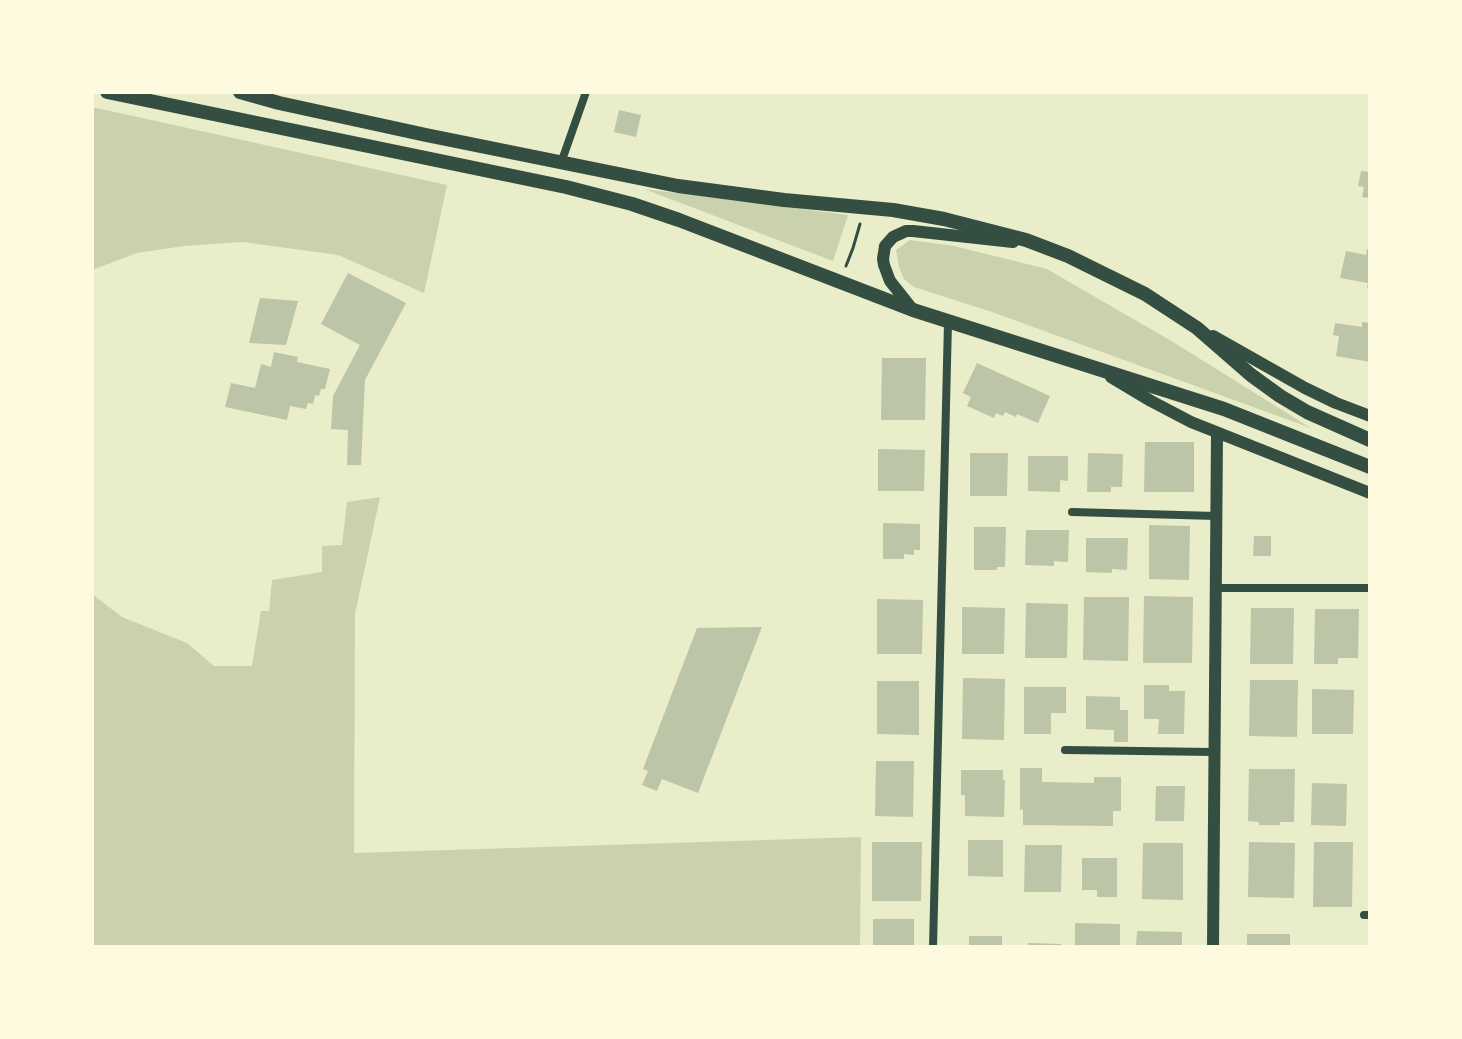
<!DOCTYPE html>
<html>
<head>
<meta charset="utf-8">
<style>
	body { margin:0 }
	#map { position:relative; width:1462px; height:1039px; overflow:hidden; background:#e9edc9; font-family:"Archivo Narrow",sans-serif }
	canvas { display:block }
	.frame { position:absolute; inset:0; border:94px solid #fefae0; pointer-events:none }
</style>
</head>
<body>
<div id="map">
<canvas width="1462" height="1039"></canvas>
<div class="frame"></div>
</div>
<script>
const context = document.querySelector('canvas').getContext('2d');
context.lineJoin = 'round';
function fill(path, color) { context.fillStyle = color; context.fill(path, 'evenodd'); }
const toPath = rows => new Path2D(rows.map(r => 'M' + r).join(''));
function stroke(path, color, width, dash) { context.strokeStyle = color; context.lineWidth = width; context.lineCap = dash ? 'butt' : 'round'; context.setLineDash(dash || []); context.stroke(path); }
const green = toPath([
	[92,107,447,185,424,293,338,255,243,242,184,246,137,253,92,270],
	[644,189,848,215,833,261],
	[910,240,954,246,1047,269,1173,342,1311,428,992,312,914,287,904,279,899,267,896,250],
	[380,497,355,614,354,853,861,837,860,947,92,947,92,594,122,617,187,643,214,666,252,666,261,611,269,611,272,580,322,572,322,546,342,545,347,502]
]);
const building = toPath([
	[619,110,641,115,636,137,614,132],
	[1361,171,1370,172,1370,198,1362,197,1364,187,1358,186],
	[1367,249,1370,250,1370,289,1367,288,1368,283,1340,278,1346,251,1366,255],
	[348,273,406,303,365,380,361,465,347,465,348,430,331,429,333,396,360,345,321,324],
	[260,298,298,301,286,345,249,343],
	[1362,322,1370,323,1370,362,1336,356,1339,336,1333,335,1335,323,1362,327],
	[274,352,298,357,297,362,330,369,325,389,321,389,319,396,315,395,313,404,308,403,306,409,290,406,287,420,225,407,231,383,255,388,261,364,271,367],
	[882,358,926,358,925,420,881,420],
	[977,363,1050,396,1038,423,1017,414,1016,417,1005,412,1003,416,996,413,994,418,967,406,971,397,963,393],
	[1145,442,1194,442,1194,492,1144,492],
	[878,449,925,450,924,491,878,491],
	[970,453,1008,453,1007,496,970,496],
	[1088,453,1123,454,1122,487,1111,487,1111,492,1087,492],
	[1028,456,1068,456,1068,481,1060,480,1060,492,1028,491],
	[883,523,920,524,920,550,914,550,914,555,904,554,904,559,883,559],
	[1149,525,1190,526,1189,580,1149,579],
	[974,527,1006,527,1005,567,997,567,997,570,974,570],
	[1026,530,1069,530,1068,562,1054,561,1054,566,1025,565],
	[1254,536,1271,536,1271,556,1253,556],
	[1086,538,1128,538,1127,570,1112,569,1112,573,1086,572],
	[1144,596,1193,597,1192,663,1143,663],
	[1084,597,1129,597,1128,661,1083,660],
	[877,599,923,600,922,654,877,654],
	[1026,603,1068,604,1067,658,1025,658],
	[962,607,1005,608,1004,654,962,654],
	[1251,608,1294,608,1293,664,1250,664],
	[1315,609,1359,609,1358,658,1338,658,1338,664,1314,664],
	[762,627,698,793,662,779,657,791,642,785,648,771,643,769,697,628],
	[963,678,1005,679,1004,740,962,739],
	[1250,680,1298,680,1297,737,1249,736],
	[877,681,919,681,919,735,877,734],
	[1144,685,1169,685,1169,691,1185,691,1184,734,1158,734,1159,719,1144,719],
	[1024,687,1066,687,1066,713,1051,713,1051,734,1024,734],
	[1312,689,1354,690,1353,734,1312,734],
	[1086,696,1120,697,1120,710,1128,710,1128,742,1114,742,1114,730,1086,729],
	[876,761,914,761,913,817,875,816],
	[1020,768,1042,768,1042,782,1094,783,1094,777,1121,777,1121,811,1113,811,1113,826,1023,825,1023,809,1020,810],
	[1249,769,1295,769,1294,822,1280,822,1280,825,1259,825,1259,822,1248,821],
	[961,770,1003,770,1003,780,1005,780,1004,817,965,816,965,795,961,795],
	[1312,783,1347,784,1346,826,1311,825],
	[1156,786,1185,786,1184,821,1155,821],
	[968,840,1003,840,1003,877,968,876],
	[872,842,922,842,921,901,872,901],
	[1249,842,1295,843,1294,898,1248,897],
	[1314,842,1353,842,1352,907,1313,907],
	[1143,843,1183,843,1183,900,1142,899],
	[1025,845,1062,845,1061,892,1024,892],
	[1082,858,1117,858,1117,897,1097,897,1097,890,1082,890],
	[873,919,914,919,914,947,873,947],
	[1075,923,1120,924,1120,947,1075,947],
	[1137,931,1182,932,1182,947,1136,947],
	[1247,934,1290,934,1290,947,1247,947],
	[969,936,1002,936,1002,947,969,947],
	[1028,943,1061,944,1061,947,1028,947]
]);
const path = toPath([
	[846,266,853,248,860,224]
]);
const minor = toPath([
	[561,163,586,92],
	[1072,512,1216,516],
	[1214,588,1370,588],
	[1065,750,1214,752],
	[1364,915,1370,915],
	[933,947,948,322]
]);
const tertiary = toPath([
	[913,310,890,281,884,265,883,259,885,246,893,237,906,231,913,231,1013,242],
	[1213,336,1305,388,1336,403,1370,416],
	[1111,377,1151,401,1191,422,1370,493],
	[1213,947,1217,433]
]);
const secondary = toPath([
	[107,92,566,187,632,204,679,220,913,310,1224,409,1370,467],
	[240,92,279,103,426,135,678,186,784,200,893,210,944,219,1026,240,1068,256,1145,294,1197,328,1251,375,1280,396,1307,412,1370,440]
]);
fill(green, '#cad2ad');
fill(building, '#bcc5a7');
stroke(path, '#344e41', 3);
stroke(minor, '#344e41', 8);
stroke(tertiary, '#344e41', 12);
stroke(secondary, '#344e41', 14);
</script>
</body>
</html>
